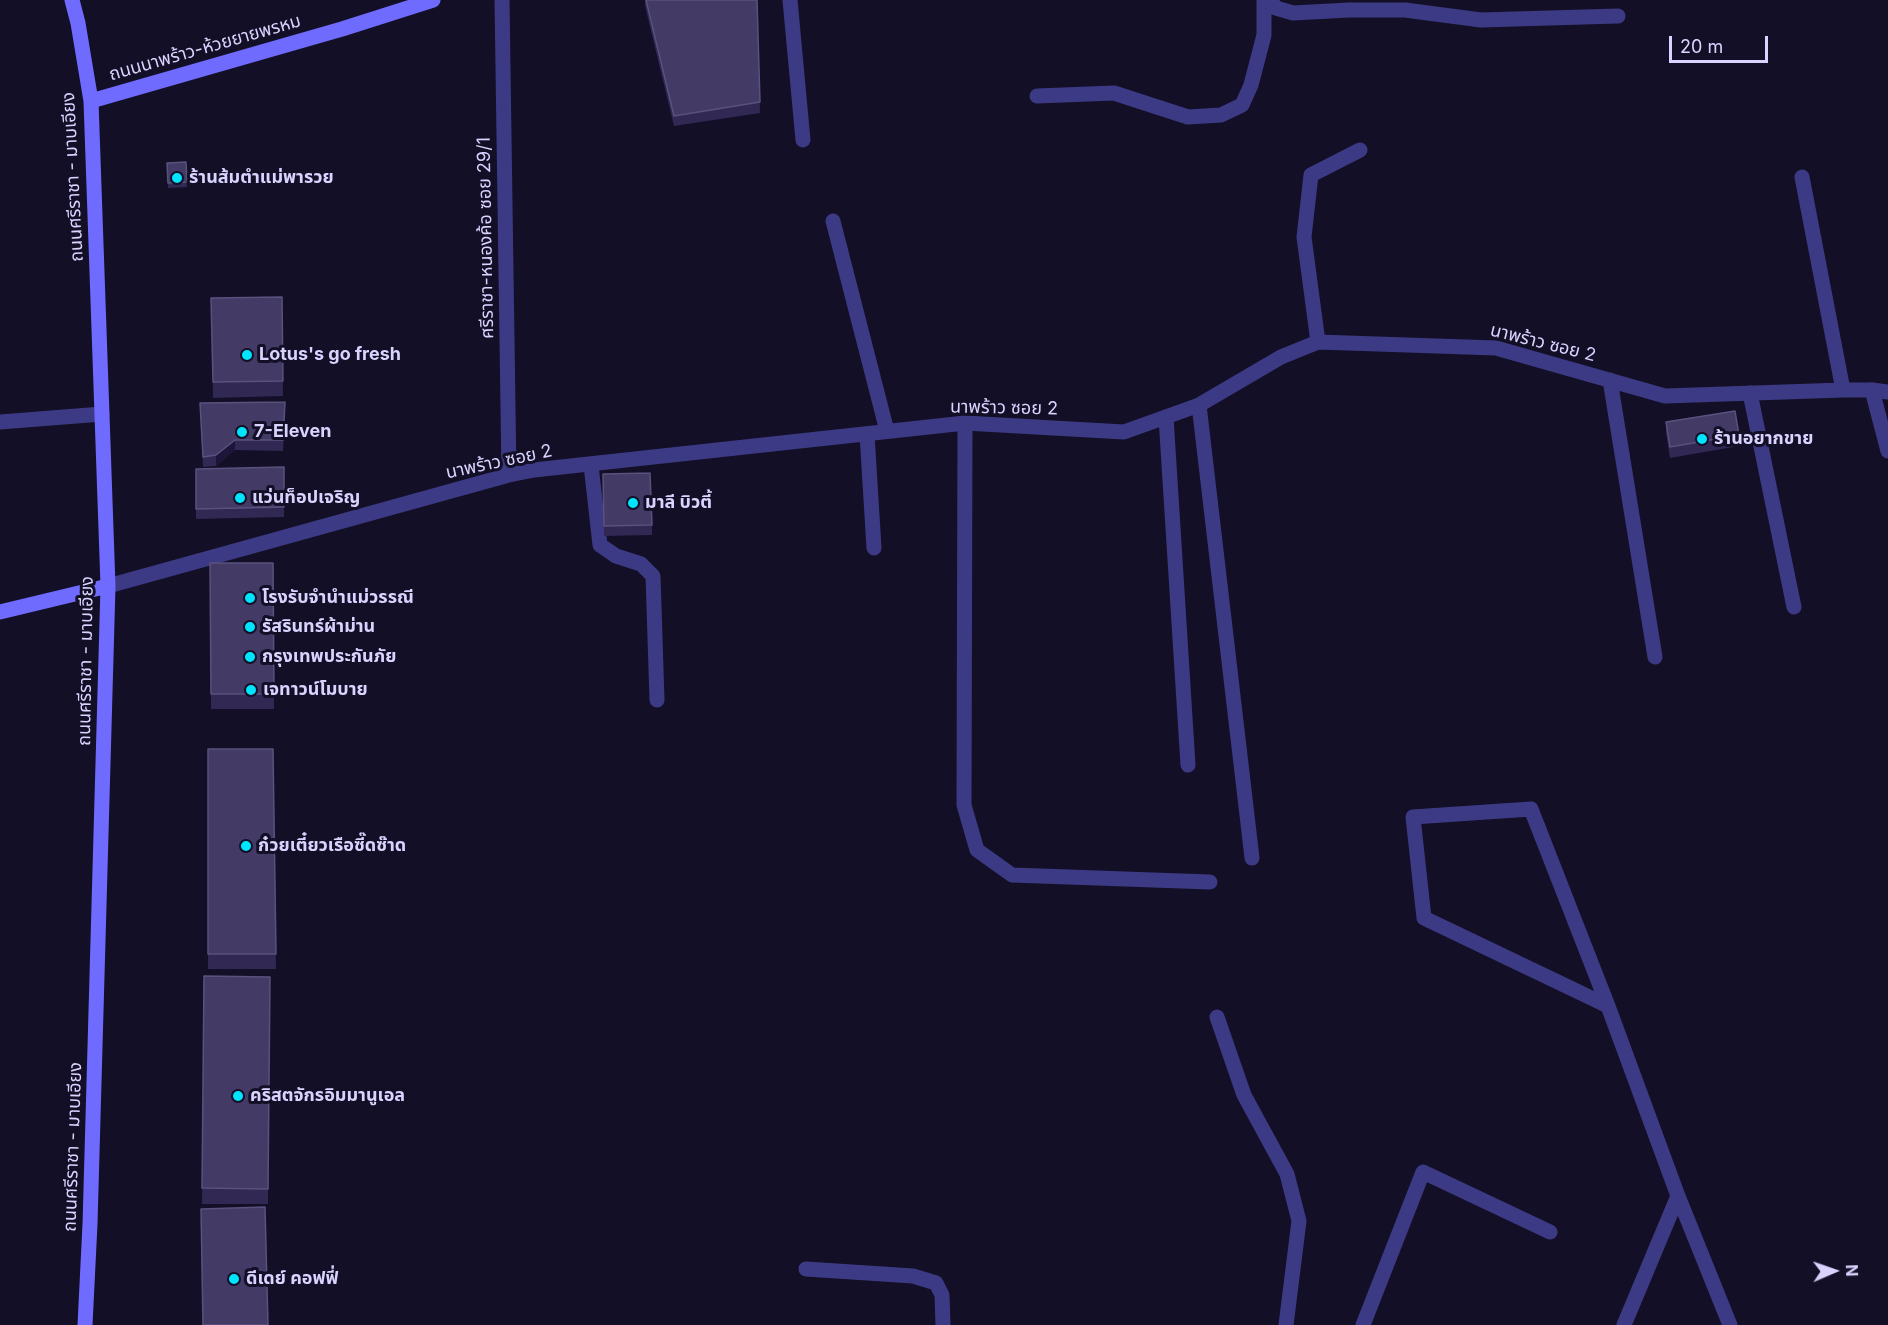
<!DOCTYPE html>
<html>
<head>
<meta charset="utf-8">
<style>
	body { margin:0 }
	#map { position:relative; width:1888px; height:1325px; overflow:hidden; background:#130f26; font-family:Inter,sans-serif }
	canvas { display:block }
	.north { position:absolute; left:1804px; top:1241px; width:60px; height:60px; -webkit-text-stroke:4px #130f26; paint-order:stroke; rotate:88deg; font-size:16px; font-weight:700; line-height:24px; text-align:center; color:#d9d4ff }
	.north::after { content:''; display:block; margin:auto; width:21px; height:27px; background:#d9d4ff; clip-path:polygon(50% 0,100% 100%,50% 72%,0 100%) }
	.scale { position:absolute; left:1669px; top:36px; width:99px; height:27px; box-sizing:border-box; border:3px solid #d9d4ff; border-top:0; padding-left:8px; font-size:18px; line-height:21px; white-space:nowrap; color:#d9d4ff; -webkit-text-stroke:4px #130f26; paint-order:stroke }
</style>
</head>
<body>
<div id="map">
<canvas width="1888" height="1325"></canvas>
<div class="north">N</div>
<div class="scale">20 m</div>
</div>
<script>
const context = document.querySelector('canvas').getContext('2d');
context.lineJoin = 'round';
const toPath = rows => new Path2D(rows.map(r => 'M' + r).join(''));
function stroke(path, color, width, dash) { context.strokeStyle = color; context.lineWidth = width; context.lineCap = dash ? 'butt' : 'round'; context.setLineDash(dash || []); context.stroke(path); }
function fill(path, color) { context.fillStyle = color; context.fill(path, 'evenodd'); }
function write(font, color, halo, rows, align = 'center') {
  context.font = font + ' Inter,"Noto Sans Thai",sans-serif'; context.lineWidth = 6; context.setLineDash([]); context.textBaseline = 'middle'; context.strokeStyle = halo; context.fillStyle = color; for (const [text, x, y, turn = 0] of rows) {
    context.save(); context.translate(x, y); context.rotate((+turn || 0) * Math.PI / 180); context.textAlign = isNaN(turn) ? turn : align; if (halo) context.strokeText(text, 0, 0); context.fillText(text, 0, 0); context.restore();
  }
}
const lane = toPath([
	[1318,342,1304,237,1311,175,1360,150],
	[1872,390,1888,451],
	[1750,393,1794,607],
	[1166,417,1188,765],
	[0,422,102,414],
	[1363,1325,1423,1172,1550,1232]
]);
const street = toPath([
	[502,0,509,475],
	[790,0,803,140],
	[1270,0,1276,8,1293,13,1349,10,1405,10,1481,20,1618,16],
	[1037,96,1114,93,1188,117,1221,115,1242,105,1251,85,1264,35,1264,0],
	[1802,177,1843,390],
	[833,221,887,431],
	[1610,380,1655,657],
	[1199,405,1252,858],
	[965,423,964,805,977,850,1012,875,1210,882],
	[867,434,874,548],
	[591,465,600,545,616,556,641,564,653,576,657,700],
	[108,586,509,475,534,470,965,423,1124,432,1199,405,1281,357,1318,342,1496,348,1665,396,1843,390,1872,390,1888,392],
	[1608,1006,1424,918,1413,817,1531,809,1608,1006,1678,1196,1730,1325],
	[1217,1017,1244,1095,1287,1174,1299,1221,1286,1325],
	[806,1269,913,1276,936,1283,942,1295,943,1325],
	[1624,1325,1678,1196]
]);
const secondary = toPath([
	[72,0,78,23,91,101,108,586,90,1224,85,1325],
	[91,101,342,29,433,0],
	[0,612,108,586]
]);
const wall = toPath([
	[645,0,757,0,760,113,674,126,645,6],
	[186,162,187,187,168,188,167,163],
	[282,297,283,396,213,398,211,298],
	[200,403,285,413,283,451,235,450,216,466,203,467],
	[1666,422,1739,435,1739,446,1670,458,1666,433],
	[284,467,284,517,196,519,196,469],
	[603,485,652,525,652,535,604,536],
	[210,563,273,563,274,709,211,709],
	[208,749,273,749,276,969,208,969],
	[204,976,270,977,268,1204,202,1204]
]);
const shadedWall = toPath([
	[235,440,235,450,216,466,216,455]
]);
const building = toPath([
	[646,0,757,0,760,102,674,116,646,0],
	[186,162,187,182,168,183,167,163,186,162],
	[282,297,283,381,213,382,211,298,282,297],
	[285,402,283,440,235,440,216,455,203,457,200,403,285,402],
	[1735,411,1739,435,1670,447,1666,422,1735,411],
	[284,467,284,507,196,509,196,469,284,467],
	[650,473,652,525,604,526,603,474,650,473],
	[210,563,273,563,274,694,211,694,210,563],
	[208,749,273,749,276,954,208,954,208,749],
	[204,976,270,977,268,1189,202,1188,204,976],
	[265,1207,268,1325,203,1325,201,1209,265,1207]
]);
const markers = [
	[177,178,6,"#00e5ff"],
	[247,355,6,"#00e5ff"],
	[242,432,6,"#00e5ff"],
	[1702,439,6,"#00e5ff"],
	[240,498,6,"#00e5ff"],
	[633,503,6,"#00e5ff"],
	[250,598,6,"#00e5ff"],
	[250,627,6,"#00e5ff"],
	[250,657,6,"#00e5ff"],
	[251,690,6,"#00e5ff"],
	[246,846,6,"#00e5ff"],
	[238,1096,6,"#00e5ff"],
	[234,1279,6,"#00e5ff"]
];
const streetNames = [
	["ถนนนาพร้าว-ห้วยยายพรหม",205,48,-16],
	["ถนนศรีราชา - มาบเอียง",73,177,-93],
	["ศรีราชา-หนองค้อ ซอย 29/1",486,238,-91],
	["นาพร้าว ซอย 2",1543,343,14],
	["นาพร้าว ซอย 2",1004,408,1],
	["นาพร้าว ซอย 2",499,462,-12],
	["ถนนศรีราชา - มาบเอียง",86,661,-89],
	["ถนนศรีราชา - มาบเอียง",73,1147,-88]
];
const poiNames = [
	["ร้านส้มตำแม่พารวย",189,178],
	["Lotus's go fresh",259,355],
	["7-Eleven",254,432],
	["ร้านอยากขาย",1714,439],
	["แว่นท็อปเจริญ",252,498],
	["มาลี บิวตี้",645,503],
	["โรงรับจำนำแม่วรรณี",262,598],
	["รัสรินทร์ผ้าม่าน",262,627],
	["กรุงเทพประกันภัย",262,657],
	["เจทาวน์โมบาย",263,690],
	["ก๋วยเตี๋ยวเรือซี๊ดซ๊าด",258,846],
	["คริสตจักรอิมมานูเอล",250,1096],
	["ดีเดย์ คอฟฟี่",246,1279]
];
stroke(lane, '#3d3a85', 15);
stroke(street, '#3d3a85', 15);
stroke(secondary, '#6f6bff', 15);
fill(wall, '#312854');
fill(shadedWall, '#1d163a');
fill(building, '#433a66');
stroke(building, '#5a527e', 1.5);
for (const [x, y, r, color] of markers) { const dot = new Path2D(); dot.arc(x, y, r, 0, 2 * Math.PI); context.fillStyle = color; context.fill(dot); stroke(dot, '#130f26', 2); }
write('18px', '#d9d4ff', '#130f26', streetNames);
write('bold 18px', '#d9d4ff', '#130f26', poiNames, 'left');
</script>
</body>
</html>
